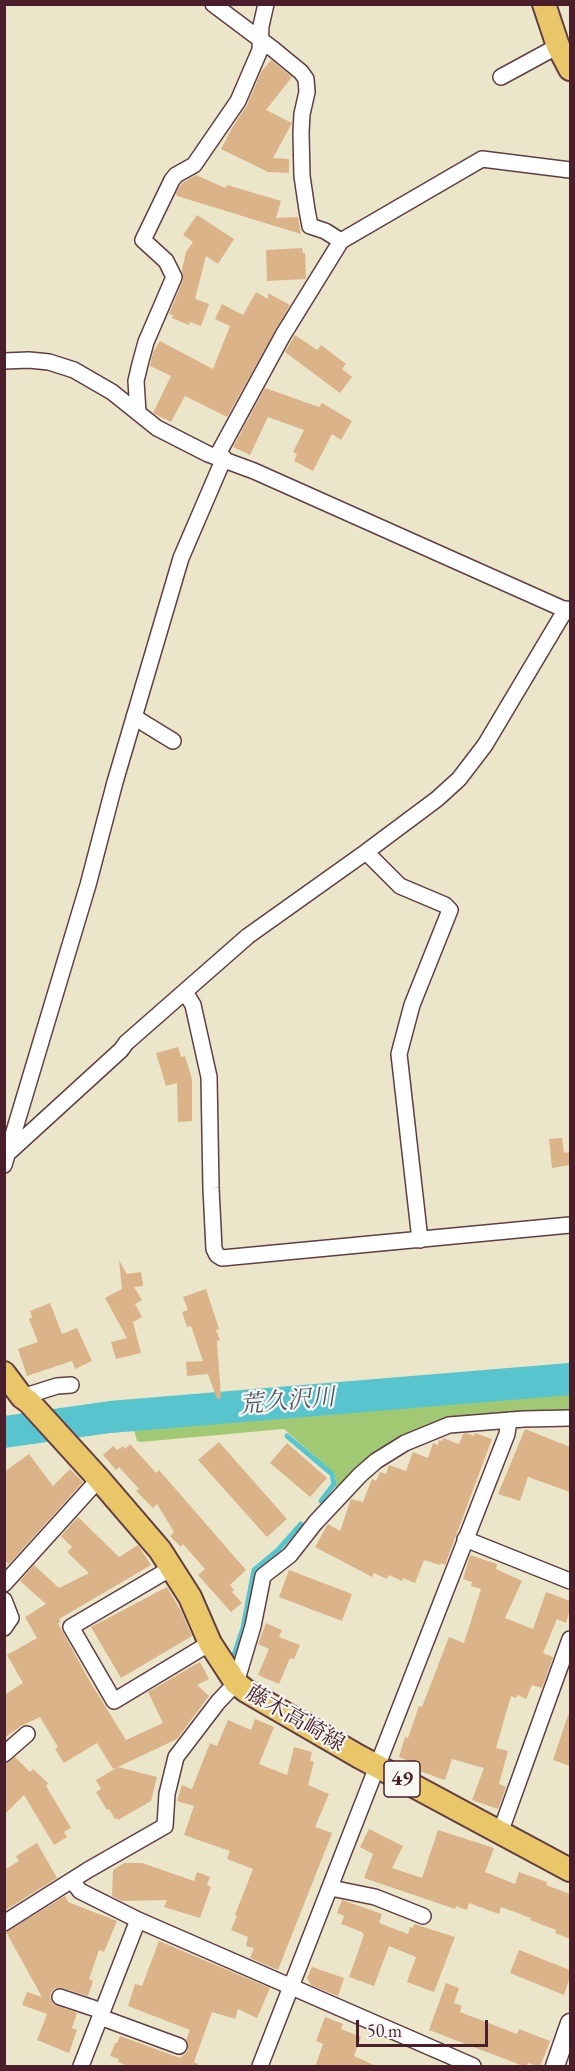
<!DOCTYPE html>
<html>
<head>
<meta charset="utf-8">
<style>
	body { margin:0 }
	#map { position:relative; width:575px; height:2071px; overflow:hidden; background:#ebe6ca; font-family:"EB Garamond",serif }
	canvas { display:block }
	.frame { position:absolute; inset:0; border:6px solid #4a1f2b; pointer-events:none }
	.scale { position:absolute; left:356px; top:2020px; width:132px; height:27px; box-sizing:border-box; border:3px solid #4a1f2b; border-top:0; padding-left:8px; font-size:18px; line-height:21px; white-space:nowrap; color:#4a1f2b; -webkit-text-stroke:4px #f6f6f2; paint-order:stroke }
</style>
</head>
<body>
<div id="map">
<canvas width="575" height="2071"></canvas>
<div class="frame"></div>
<div class="scale">50 m</div>
</div>
<script>
const context = document.querySelector('canvas').getContext('2d');
context.lineJoin = 'round';
function fill(path, color) { context.fillStyle = color; context.fill(path, 'evenodd'); }
const toPath = rows => new Path2D(rows.map(r => 'M' + r).join(''));
function stroke(path, color, width, dash) { context.strokeStyle = color; context.lineWidth = width; context.lineCap = dash ? 'butt' : 'round'; context.setLineDash(dash || []); context.stroke(path); }
function write(font, color, halo, rows, align = 'center') {
  context.font = font + ' "EB Garamond","Noto Serif JP",serif'; context.lineWidth = 4.5; context.setLineDash([]); context.textBaseline = 'middle'; context.strokeStyle = halo; context.fillStyle = color; for (const [text, x, y, turn = 0] of rows) {
    context.save(); context.translate(x, y); context.rotate((+turn || 0) * Math.PI / 180); context.textAlign = isNaN(turn) ? turn : align; if (halo) context.strokeText(text, 0, 0); context.fillText(text, 0, 0); context.restore();
  }
}
const green = toPath([
	[570,1394,570,1411,510,1412,443,1419,418,1428,383,1447,359,1464,335,1489,336,1480,334,1473,284,1429,141,1442,137,1441,134,1430,115,1432,114,1429,433,1404,500,1396]
]);
const stream = toPath([
	[287,1436,332,1474,334,1484,321,1501],
	[233,1658,243,1628,254,1570,278,1550,301,1524]
]);
const river = toPath([
	[4,1432,110,1417,570,1379]
]);
const building = toPath([
	[271,60,292,77,266,110,292,123,273,158,289,159,289,173,268,172,221,149,232,128,247,105,261,72],
	[196,175,225,188,227,185,281,201,276,218,298,217,301,234,177,196,176,193,182,183],
	[197,215,234,239,218,264,206,256,195,299,209,304,201,326,190,322,189,325,172,318,173,315,169,314,183,280,182,270,186,252,193,242,183,235],
	[302,248,303,253,305,253,306,279,267,281,266,250],
	[256,292,268,299,268,293,290,305,227,417,185,396,171,422,153,413,171,376,150,366,153,352,160,341,213,369,230,326,215,319,222,304,243,315],
	[295,335,317,350,321,345,346,364,342,369,352,377,340,393,285,352],
	[265,388,319,407,322,403,352,421,341,440,332,434,313,471,294,461,297,454,293,452,304,430,268,417,250,455,233,447],
	[178,1047,181,1057,185,1056,192,1079,192,1121,178,1122,177,1083,166,1086,156,1053],
	[562,1138,564,1153,570,1152,570,1165,552,1168,549,1139],
	[119,1260,127,1274,141,1272,143,1286,134,1287,142,1300,135,1304,142,1317,133,1322,141,1353,116,1359,111,1342,127,1338,105,1298,122,1289],
	[206,1289,219,1329,216,1330,220,1340,217,1341,221,1398,217,1399,208,1374,187,1376,186,1362,203,1361,191,1326,187,1327,182,1312,188,1310,183,1297],
	[50,1303,62,1334,77,1328,92,1361,75,1369,72,1361,27,1376,18,1349,38,1342,29,1319,32,1317,30,1311],
	[525,1429,570,1447,570,1492,528,1477,520,1501,498,1494],
	[466,1433,474,1436,475,1433,492,1439,445,1565,441,1563,440,1565,424,1560,415,1583,403,1578,402,1581,389,1575,387,1579,374,1573,372,1577,315,1547,328,1524,340,1531,351,1499,363,1502,372,1479,376,1481,380,1472,386,1474,389,1465,406,1471,413,1452,428,1458,433,1443,438,1445,439,1440,442,1441,443,1438,459,1444,463,1434],
	[219,1442,287,1519,267,1537,198,1460],
	[287,1443,327,1478,310,1497,270,1463],
	[130,1444,156,1473,159,1470,246,1570,230,1585,234,1590,232,1592,242,1603,231,1612,198,1575,205,1569,183,1544,181,1547,170,1536,174,1532,157,1504,153,1508,136,1491,139,1489,119,1467,116,1470,103,1455,113,1446,117,1450,123,1446,125,1449],
	[29,1454,53,1486,70,1469,83,1482,9,1564,4,1560,4,1472],
	[78,1517,119,1557,138,1545,151,1565,59,1619,61,1622,58,1623,89,1680,126,1740,163,1723,148,1692,200,1662,209,1679,197,1685,209,1696,177,1739,118,1767,157,1777,151,1801,118,1820,117,1818,115,1819,109,1809,107,1810,96,1792,101,1789,96,1780,118,1767,113,1769,97,1743,64,1763,55,1749,58,1747,40,1717,21,1726,4,1738,4,1695,23,1683,7,1655,37,1638,25,1617,46,1604,20,1581,34,1565,59,1588,89,1573,67,1552,72,1547,61,1536],
	[470,1555,497,1564,496,1569,522,1581,505,1618,533,1629,546,1592,570,1601,570,1610,566,1623,557,1619,543,1653,553,1657,542,1688,532,1685,526,1699,518,1695,516,1698,511,1696,496,1748,508,1751,499,1784,506,1787,498,1809,472,1800,484,1768,452,1759,445,1780,414,1769,414,1763,399,1757,405,1737,408,1738,419,1706,422,1707,449,1637,464,1643,481,1589,471,1586,472,1582,463,1579],
	[289,1570,352,1594,342,1621,279,1597],
	[167,1587,181,1611,192,1636,121,1678,91,1627],
	[266,1623,282,1630,279,1637,300,1645,294,1659,290,1658,279,1684,258,1675,269,1649,258,1644],
	[568,1715,570,1716,570,1766,553,1760],
	[255,1719,274,1727,259,1764,287,1775,294,1747,312,1752,310,1761,314,1762,308,1785,329,1794,315,1827,332,1833,278,1970,250,1958,254,1948,246,1946,248,1937,231,1930,237,1916,235,1915,253,1869,227,1859,230,1851,184,1835,194,1806,177,1801,182,1785,192,1789,210,1743,217,1746,228,1720,251,1730],
	[15,1757,30,1772,33,1769,48,1783,46,1786,71,1828,64,1832,67,1837,54,1845,24,1795,4,1815,4,1764],
	[369,1829,403,1846,392,1868,422,1878,438,1830,494,1848,485,1872,515,1884,519,1872,547,1882,546,1885,570,1894,570,1939,555,1933,556,1930,530,1920,531,1918,501,1907,499,1914,469,1903,467,1910,456,1906,455,1909,364,1878,373,1854,360,1847],
	[37,1843,57,1878,4,1911,4,1870,19,1861,16,1856],
	[124,1863,142,1863,194,1881,197,1872,210,1877,207,1885,211,1887,200,1918,164,1907,167,1900,122,1901,112,1896,113,1870],
	[65,1896,68,1902,117,1921,104,1952,99,1950,89,1979,93,1981,88,1996,63,1988,54,1989,51,1993,50,1998,53,2004,77,2013,72,2028,77,2030,69,2053,37,2040,47,2014,22,2005,27,1992,42,1997,6,1932],
	[342,1900,382,1914,379,1923,408,1934,410,1927,413,1928,414,1924,455,1937,434,1992,407,1982,416,1957,389,1946,374,1986,349,1977,364,1935,362,1932,341,1924,344,1916,337,1913],
	[159,1941,270,1988,257,2018,238,2009,235,2019,212,2012,194,2062,198,2064,198,2067,130,2067,118,2062,119,2059,110,2056,115,2043,117,2043,120,2036,180,2058,188,2050,186,2040,190,2030,128,2006,135,1984,142,1986],
	[519,1950,570,1970,570,1977,564,1995,510,1973],
	[312,1967,344,1978,338,1996,311,1985,307,1978],
	[446,1983,459,1988,454,2003,462,2006,460,2012,517,2034,519,2029,550,2041,540,2067,528,2063,526,2067,429,2030],
	[325,2017,343,2024,341,2029,361,2037,354,2056,378,2067,315,2067,323,2044,316,2041]
]);
const minor = toPath([
	[213,4,273,49,301,72,306,79,307,92,302,114,301,133,302,176,307,210,310,226,325,231,341,241],
	[501,77,558,46],
	[4,361,29,360,49,362,74,370,112,392,157,428,208,454,254,471,570,612],
	[138,413,136,381,140,364,146,342,174,277,166,261,143,240,172,180,176,175,194,165,238,101,260,50,261,26,266,4],
	[217,456,283,335,341,241,482,159,570,170],
	[134,717,173,741],
	[366,852,400,886,445,905,450,910,412,1005,399,1054,420,1240],
	[185,992,193,1005,209,1077,211,1188,214,1249,217,1255,222,1258,570,1225],
	[7,1154,121,1050,126,1043,248,936,366,852,437,799,459,779,485,745,566,609],
	[4,1165,88,885,115,782,181,558,224,458],
	[22,1397,57,1386,71,1385],
	[465,1539,570,1581],
	[173,1567,71,1627,114,1701,210,1643],
	[4,1584,99,1479],
	[4,1600,11,1618,4,1628],
	[4,1754,27,1734],
	[500,1833,570,1639],
	[73,1882,80,1891,138,1920,473,2066],
	[331,1888,375,1897,423,1916],
	[4,1923,88,1870,165,1826,167,1794,176,1757,218,1702,236,1683,253,1626,263,1576,290,1555,315,1523,360,1475,376,1461,405,1443,449,1425,524,1419,570,1418],
	[60,1997,102,2011],
	[100,2017,179,2046],
	[81,2066,138,1920],
	[260,2066,507,1434,509,1420]
]);
const tertiary = toPath([
	[555,2066,570,2023]
]);
const primary = toPath([
	[544,4,558,46,570,69],
	[4,1373,22,1397,29,1402,99,1479,160,1550,190,1597,210,1643,236,1683,246,1691,358,1756,570,1870]
]);
const shields = [
	[402,1779,36]
];
const shieldNames = [
	["49",402,1779]
];
const streetNames = [
	["藤木高崎線",295,1719,30]
];
const waterNames = [
	["荒久沢川",287,1402,-5]
];
fill(green, '#a1c873');
stroke(stream, '#58c5ce', 5);
stroke(river, '#58c5ce', 32);
fill(building, '#dab388');
stroke(minor, '#623d43', 18);
stroke(tertiary, '#623d43', 21);
stroke(primary, '#623d43', 26);
stroke(minor, '#fff', 15);
stroke(tertiary, '#fff', 18);
stroke(primary, '#e9c769', 22);
for (const [x, y, w] of shields) { const box = new Path2D(); box.roundRect(x - w / 2, y - 18, w, 36, 4.5); context.fillStyle = '#f6f6f2'; context.fill(box); stroke(box, '#4a1f2b', 1.5); }
write('bold 21px', '#4a1f2b', null, shieldNames);
write('22px', '#4a1f2b', '#f6f6f2', streetNames);
write('italic 24px', '#4f5964', '#f6f6f2', waterNames);
</script>
</body>
</html>
